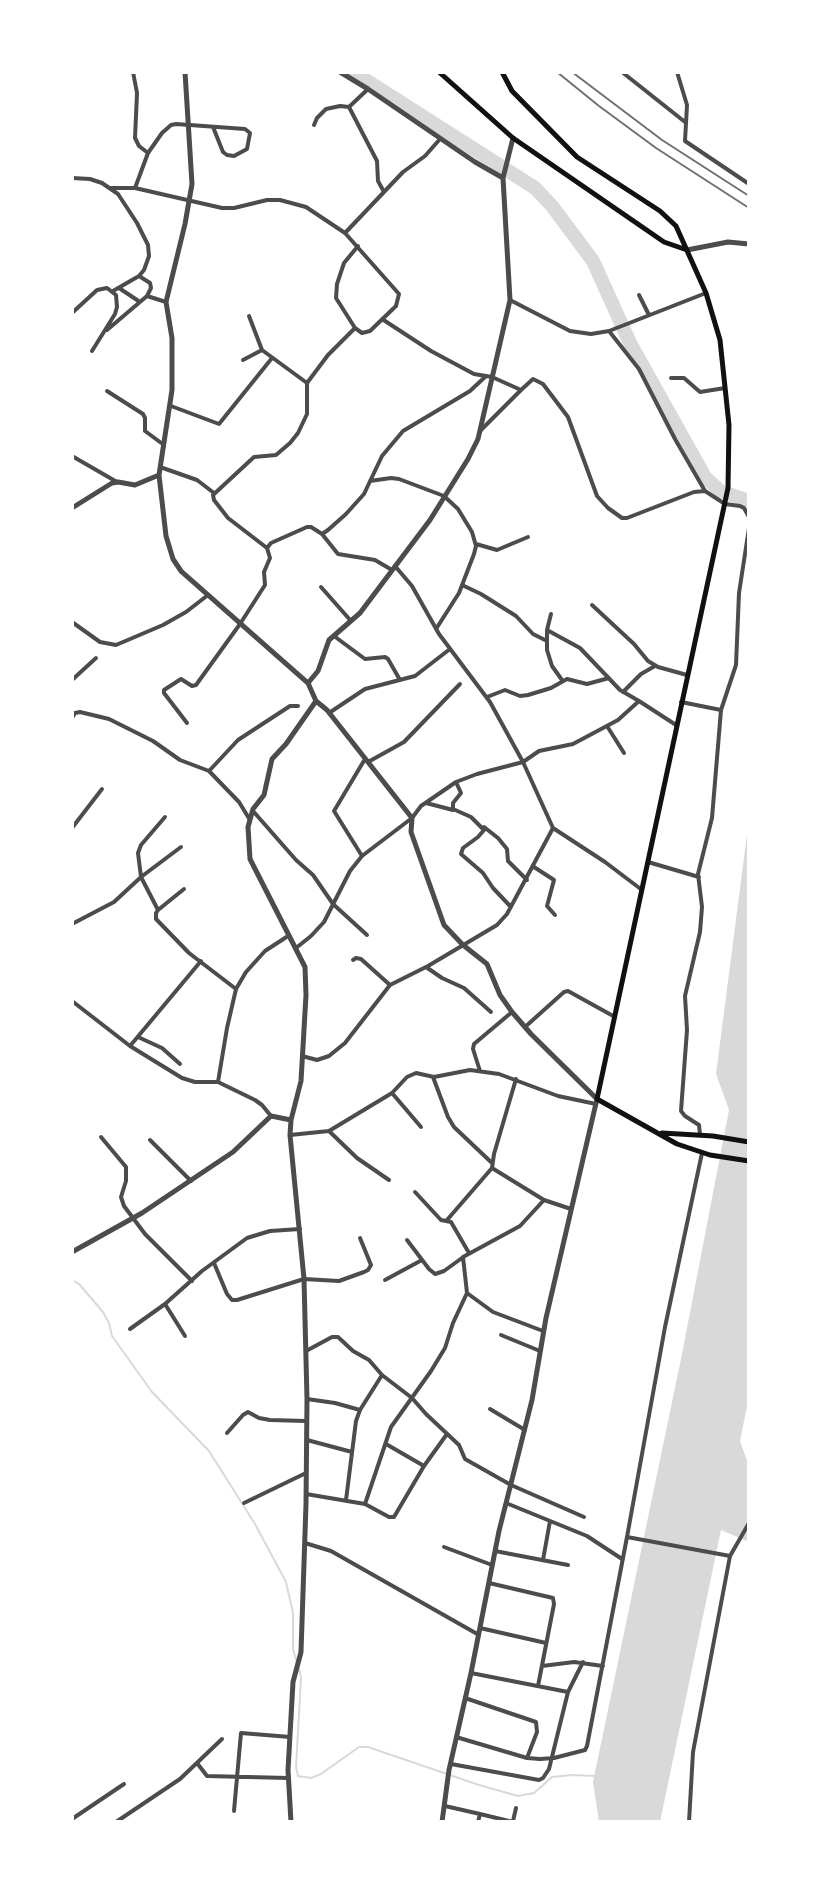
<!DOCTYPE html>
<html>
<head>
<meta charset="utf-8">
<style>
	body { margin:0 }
	#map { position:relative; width:821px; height:1894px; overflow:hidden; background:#fff; font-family:Cabin,sans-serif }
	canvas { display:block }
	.frame { position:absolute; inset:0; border:74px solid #fff; pointer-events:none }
</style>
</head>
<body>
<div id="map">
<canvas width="821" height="1894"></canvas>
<div class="frame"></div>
</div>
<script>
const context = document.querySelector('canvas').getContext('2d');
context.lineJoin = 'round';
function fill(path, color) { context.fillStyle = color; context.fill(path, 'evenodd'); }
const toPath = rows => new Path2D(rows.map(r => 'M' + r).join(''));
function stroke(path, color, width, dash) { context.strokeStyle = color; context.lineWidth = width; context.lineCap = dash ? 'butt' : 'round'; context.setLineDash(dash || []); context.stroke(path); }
const water = toPath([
	[749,819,749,1396,740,1441,749,1466,749,1542,721,1530,660,1822,599,1822,593,1782,682,1354,729,1110,716,1074]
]);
const stream = toPath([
	[72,1280,79,1284,103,1312,109,1323,112,1336,152,1392,209,1451,255,1524,286,1582,293,1613,293,1649,297,1663],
	[299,1669,301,1678,296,1767,298,1776,311,1778,321,1774,359,1747,368,1747,479,1785,518,1796,534,1793,552,1777,572,1775,596,1776]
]);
const river = toPath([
	[353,72,535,188,552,206,593,261,630,343,705,477,720,491,749,501]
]);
const minor = toPath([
	[133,72,137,93,135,138,139,146,148,153],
	[622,72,685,122],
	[677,72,687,105,685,141,749,184],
	[349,107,368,89],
	[314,125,317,118,326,109,340,106,349,107,377,161,378,181,384,192],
	[72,178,90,179,102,183,118,194,137,223,148,245,149,256,144,270,139,276,113,291],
	[111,188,135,188,222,208,234,208,267,200,280,200,306,207,345,233,399,294,396,306,370,331,362,333,355,328,328,355,307,383,307,414,298,433,290,443,276,455,254,457,213,495,214,500,228,518,267,548,270,558,264,572,265,585,240,624,196,685,192,686,181,679,164,690,164,693,187,723],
	[135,188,148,153,162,133,171,125,176,124,245,129,250,133,247,149,234,156,227,155,223,152,213,127],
	[345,233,403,172,425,156,440,139],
	[139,276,150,283,151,288,147,296,166,302],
	[119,288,140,302],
	[639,295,649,315],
	[510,300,570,331,591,334,609,331,706,293],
	[72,313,97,290,107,288,116,295,117,307,115,314,92,351],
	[249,316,262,350,307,383],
	[382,319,431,351,474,374,492,377,521,390,533,379,543,384,568,417,597,496,608,508,622,518,627,518,694,492,705,491],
	[355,328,336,298,337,284,344,263,358,246],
	[107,330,147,296],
	[609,331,639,369,675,439,705,491,725,504,740,506,744,508,749,517],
	[243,360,262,350],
	[671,378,684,378,700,392,725,388],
	[107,391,143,414,145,418,145,431,164,445],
	[171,406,219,424,272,358],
	[481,430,521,390],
	[72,456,117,482],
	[160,467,197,480,214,493],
	[370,481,391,478,399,479,444,496,458,509,472,532,476,546,474,554,459,593,436,629],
	[322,534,338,554,375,560,392,570],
	[476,544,497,550,528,537],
	[267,548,271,543,307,527,311,527,322,534,328,530,346,514,364,494,382,456,403,431,470,391,485,377],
	[395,566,412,586,439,634,490,702,523,762,553,828,605,862,642,890],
	[462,585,481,594,516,616,533,634,545,640],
	[321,587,351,621],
	[592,605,634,644,648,661,658,667,687,675],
	[551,614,547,630,547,650,552,666,562,680],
	[72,622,100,642,116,645,163,625,186,612,208,595],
	[547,630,580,648,620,690,639,701],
	[334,636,365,659,385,657,388,659,400,680],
	[72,680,96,658],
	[623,692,641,674,655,666],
	[487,697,505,690,520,696,528,695,551,688,567,679,587,684,609,678],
	[681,702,721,710],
	[329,713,365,689,415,676,450,649],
	[72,718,75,713,80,712,109,719,153,741,180,760,209,771,239,802,250,820],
	[607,726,624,753],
	[368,762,404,742,460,684],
	[209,771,238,740,290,706,298,706],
	[456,782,461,793,453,803,453,809,471,817,484,830,478,837,463,848,461,854,483,873,493,888,511,907],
	[426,803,453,810],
	[253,811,296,860,313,875,333,904,367,935],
	[165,817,141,845,138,853,141,877,158,910,156,913,156,919,189,953,236,989],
	[484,827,498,838,507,849,508,861,527,880],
	[72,828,102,789],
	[362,856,334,811,365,759],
	[648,862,699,877],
	[534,867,554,880,547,906,555,915],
	[158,910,184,889],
	[72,924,114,902,141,877,181,847],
	[296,948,311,936,324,922,350,871,362,856,412,818,421,806,456,782,477,774,523,762,539,751,573,744,618,720,639,701,676,725],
	[353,960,356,958,361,959,390,985],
	[426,967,442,978,464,988,491,1012],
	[72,1001,130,1046,182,1078,195,1082,218,1082,255,1100,262,1105,271,1116],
	[525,1027,564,992,568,991,615,1017],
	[138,1037,162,1048,180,1064],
	[130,1046,201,961],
	[302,1056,317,1060,329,1056,345,1043,390,985,428,966,497,925,507,914,553,828],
	[480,1071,473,1049,474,1044,512,1012],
	[433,1077,448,1117,454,1127,492,1163],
	[516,1079,494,1154,492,1168,544,1200],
	[218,1082,227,1028,236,989,246,972,265,951,288,936],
	[392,1093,421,1127],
	[329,1131,357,1158,389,1180],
	[290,1135,329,1131,392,1093,407,1077,416,1073,434,1077,470,1070,499,1074,558,1096,596,1104],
	[700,1135,699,1125,685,1116,681,1111,687,1030,685,996,700,932,702,907,698,874,712,818,721,710,736,665,739,593,749,528],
	[101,1137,126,1167,126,1181,121,1197,124,1206,145,1234,192,1281],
	[150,1140,191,1181],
	[702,1153,665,1327,627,1537,730,1556,749,1523],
	[415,1192,441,1220,451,1222,469,1253],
	[447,1220,492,1168],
	[407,1240,429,1269,435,1274,444,1271,462,1258],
	[214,1263,227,1294,232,1300,237,1300,304,1279,339,1281,364,1272,368,1270,371,1265,360,1238],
	[385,1280,422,1260],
	[165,1304,185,1336],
	[130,1329,165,1304,202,1271,247,1238,270,1231,300,1229],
	[543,1331,493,1312,467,1293,463,1257,520,1226,544,1200,571,1209],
	[501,1335,540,1351],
	[306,1351,332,1337,338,1337,353,1351,369,1360,382,1375,360,1410,335,1403,307,1399],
	[382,1375,412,1398,426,1414,459,1445,465,1459,511,1485,584,1517],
	[490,1409,525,1430],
	[227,1433,243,1415,248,1412,259,1418,270,1420,306,1421],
	[307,1440,352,1452],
	[386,1444,424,1466],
	[306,1494,365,1504,389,1517,394,1517,424,1466,447,1434],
	[346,1500,356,1421,360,1410],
	[244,1503,306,1473],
	[506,1503,587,1536,622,1559],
	[365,1504,391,1427,431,1371,445,1348,453,1323,467,1293],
	[305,1543,331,1551,479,1635],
	[444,1547,492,1565],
	[495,1551,568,1565],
	[543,1560,550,1521],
	[489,1583,553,1598,554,1604,538,1686],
	[480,1628,546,1643],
	[542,1666,574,1662,603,1666],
	[471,1673,568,1692],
	[465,1698,536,1722,537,1732,527,1758],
	[456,1737,527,1758,540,1759,554,1758,585,1750,587,1746,627,1537],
	[197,1763,207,1776,288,1778],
	[451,1764,539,1780,543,1778,549,1769,568,1692,583,1662],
	[445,1806,480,1814],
	[234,1811,241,1733,290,1737],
	[72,1819,124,1784],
	[513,1821,516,1808],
	[116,1822,180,1779,222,1739],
	[478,1822,480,1814,513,1822],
	[689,1822,693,1752,730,1556]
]);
const tertiary = toPath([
	[185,72,192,184,185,224,166,302,172,338,172,390,159,475,166,536,173,559,181,571,308,683,316,701,327,710,412,818,411,832,444,925,463,945,487,964,500,995,512,1012,531,1034,597,1099,546,1318,532,1400,499,1531,471,1673,449,1770,442,1822],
	[340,72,368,89,475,162,503,178],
	[687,250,728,242,749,244],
	[72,508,112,483,118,482,135,485,159,475],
	[308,683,318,671,329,640,360,613,430,520,468,459,478,439,510,300,503,178,513,138],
	[72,1252,142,1213,233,1152,271,1116,291,1120],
	[291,1822,288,1770,293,1682,301,1652,306,1504,307,1399,304,1279,290,1135,291,1120,301,1081,306,995,305,967,250,859,248,827,253,809,264,795,272,759,286,744,316,701]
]);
const secondary = toPath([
	[439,72,513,138,664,242,687,250],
	[502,72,512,91,577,157,660,211,676,226,706,293,720,340,729,425,728,488,597,1099,677,1144,710,1155,749,1161],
	[662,1133,713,1136,749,1142]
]);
const rail = toPath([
	[557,72,599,106,656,148,749,208],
	[572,72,662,140,749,196]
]);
fill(water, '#d9d9d9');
stroke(stream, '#d9d9d9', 2);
stroke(river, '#d9d9d9', 14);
stroke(minor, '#4c4c4c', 4);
stroke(tertiary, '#4c4c4c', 5);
stroke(secondary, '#111', 5);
stroke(rail, '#707070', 2);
</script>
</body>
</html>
